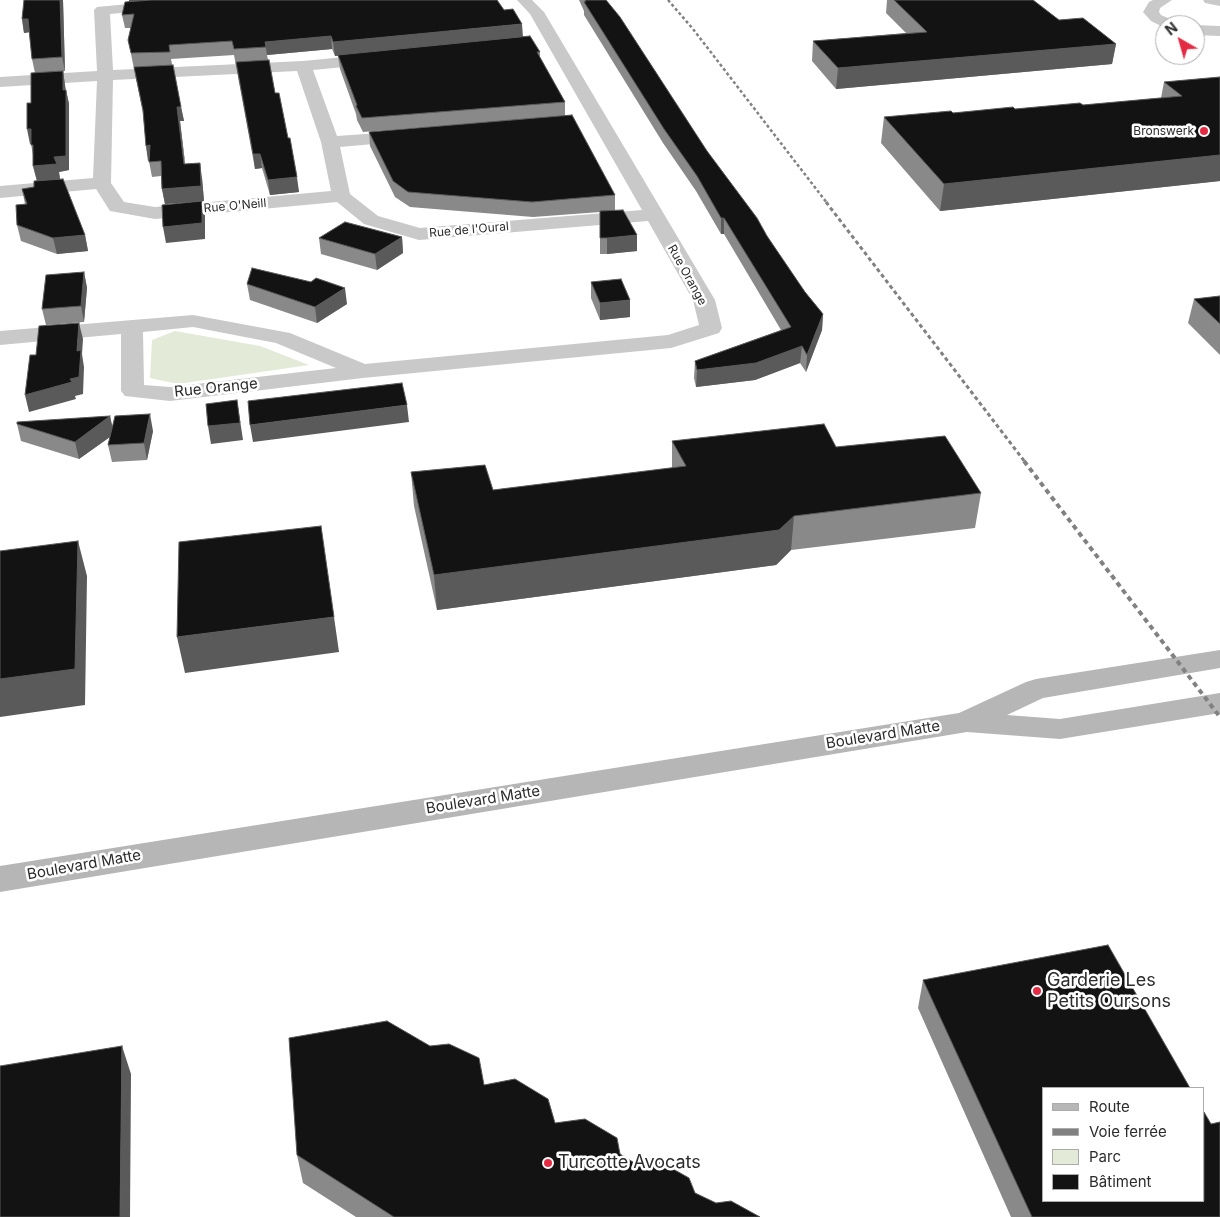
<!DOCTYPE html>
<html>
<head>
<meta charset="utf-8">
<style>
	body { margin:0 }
	#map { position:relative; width:1220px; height:1217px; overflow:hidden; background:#fff; font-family:Inter,sans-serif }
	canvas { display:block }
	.legend { position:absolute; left:1042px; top:1087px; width:162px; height:115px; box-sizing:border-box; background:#fff; border:1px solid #ababab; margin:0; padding:6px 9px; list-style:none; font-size:15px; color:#2c2c2c }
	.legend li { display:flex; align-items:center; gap:10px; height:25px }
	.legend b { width:25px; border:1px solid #ababab }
	.north { position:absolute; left:1155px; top:15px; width:50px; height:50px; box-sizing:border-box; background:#fff; border:1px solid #ababab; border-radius:50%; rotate:322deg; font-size:14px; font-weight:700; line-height:20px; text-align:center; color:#2c2c2c }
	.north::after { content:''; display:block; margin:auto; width:18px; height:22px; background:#e52b44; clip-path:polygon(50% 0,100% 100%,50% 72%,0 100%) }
</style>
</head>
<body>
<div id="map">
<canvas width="1220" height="1217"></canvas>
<ul class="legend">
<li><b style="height:6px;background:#b6b6b6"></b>Route</li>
<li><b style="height:6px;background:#818181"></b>Voie ferrée</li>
<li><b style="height:14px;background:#e3ead8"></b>Parc</li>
<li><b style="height:14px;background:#131313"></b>Bâtiment</li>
</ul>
<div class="north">N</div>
</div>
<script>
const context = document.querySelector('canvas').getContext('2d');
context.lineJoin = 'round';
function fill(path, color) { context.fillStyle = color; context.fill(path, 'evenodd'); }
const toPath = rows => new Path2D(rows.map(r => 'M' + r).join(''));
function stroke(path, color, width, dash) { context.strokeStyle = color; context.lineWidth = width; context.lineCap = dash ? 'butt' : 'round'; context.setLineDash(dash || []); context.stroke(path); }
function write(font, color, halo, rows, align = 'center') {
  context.font = font + ' Inter,sans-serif'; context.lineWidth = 5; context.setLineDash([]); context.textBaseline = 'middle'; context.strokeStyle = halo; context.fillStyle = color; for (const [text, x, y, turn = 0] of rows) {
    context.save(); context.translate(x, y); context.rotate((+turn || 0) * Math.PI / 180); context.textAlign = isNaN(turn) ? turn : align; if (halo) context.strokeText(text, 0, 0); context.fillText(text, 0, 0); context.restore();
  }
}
const green = toPath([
	[175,331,260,346,309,365,178,384,150,378,152,340]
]);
const street = toPath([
	[517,0,532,0,544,12,715,300,722,328,719,333,671,348,363,378,170,401,125,396,121,391,121,334,0,345,0,331,193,315,290,333,365,364,668,335,699,325,693,300,648,221,419,240,364,224,337,202,155,219,110,211,96,189,0,198,0,186,93,178,97,81,0,87,0,77,97,71,94,10,97,7,160,1,165,3,168,6,165,9,110,14,113,70,303,61,375,54,381,56,383,59,381,62,375,64,313,70,337,136,407,131,413,132,416,136,413,140,407,141,340,147,350,194,378,216,420,228,642,210,530,14,517,0],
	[297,71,321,142,331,191,155,207,124,202,111,183,113,80,297,71],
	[193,327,276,343,336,368,170,387,144,385,143,332,193,327],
	[1153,0,1172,0,1160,8,1159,12,1161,15,1177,22,1180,25,1165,25,1165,28,1151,21,1143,12,1149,2,1153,0],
	[1203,0,1220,0,1220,6,1205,3,1203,0],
	[1195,25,1220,26,1220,36,1195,35,1195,25]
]);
const secondary = toPath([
	[1220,650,1220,668,1043,698,1007,715,1060,719,1220,693,1220,713,1060,739,967,732,0,892,0,866,959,713,1026,682,1036,679,1220,650]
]);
const railFar2 = toPath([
	[668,0,693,29,827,203]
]);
const railFar1 = toPath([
	[826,202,1025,462]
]);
const rail = toPath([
	[1024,461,1220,717]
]);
const wall = toPath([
	[63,0,65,71,63,71,65,85,66,90,69,104,69,170,59,172,60,179,85,235,88,251,57,254,21,241,17,225,25,204,22,189,34,187,37,181,33,166,33,155,31,144,30,144,31,103,35,73,32,59,29,32,24,33,22,19],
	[129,0,523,37,540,52,540,58,565,102,565,116,615,195,615,210,637,235,637,251,607,254,600,254,600,212,533,217,410,207,395,197,370,146,369,132,503,121,363,132,357,120,356,114,340,69,338,56,335,56,332,49,267,55,275,93,299,192,270,195,262,168,255,169,234,55,171,59,184,121,180,121,185,164,202,178,204,201,165,204,162,189,161,176,152,177,146,146,143,113,131,54,131,28,125,28,122,15,129,1],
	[579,0,606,0,707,151,805,292,823,314,822,330,806,372,800,363,755,380,696,387,694,378,695,361,781,330,724,234,721,234,696,191,663,143,584,15,584,11],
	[887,0,1033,0,1059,20,1116,44,1112,64,836,89,812,61,813,41,906,33,886,13],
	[1220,77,1220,181,940,211,881,143,884,117,1083,105,1161,98,1164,82],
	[402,237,403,253,377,270,321,254,319,238],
	[84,272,87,288,84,322,46,325,42,309],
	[311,282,347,304,317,323,250,300,247,284],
	[591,282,630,317,600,320,591,298],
	[1220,296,1220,355,1188,323,1194,299],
	[110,416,112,426,153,431,147,460,112,462,108,445,110,437,79,459,21,441,17,424],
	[672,441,836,447,981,493,975,528,791,550,776,565,437,610,414,506,411,472,493,490,672,468],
	[923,980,1211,1124,1220,1217,1011,1217,918,1008],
	[484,1085,555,1123,620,1154,636,1164,716,1203,760,1217,356,1217,303,1183,297,1155]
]);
const shadedWall = toPath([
	[60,0,63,0,65,71,62,57],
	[129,0,164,0,129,3],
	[22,19,28,19,31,32,24,33],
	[522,24,523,37,335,56,333,42],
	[331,36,332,49,267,55,265,42],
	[1116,44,1112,64,836,89,838,68],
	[63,71,65,85,66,104,63,90],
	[66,90,69,104,69,170,59,172,60,179,37,181,33,166],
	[177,107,181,107,184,121,180,121,187,179],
	[27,129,31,129,35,143,30,144],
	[150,145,152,160,148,161,146,146],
	[253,154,260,154,262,168,255,169],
	[1220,155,1220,181,940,211,944,184],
	[200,163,202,178,204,201,165,204,162,189],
	[297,177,299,192,270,195,268,180],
	[202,201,205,216,205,239,166,243,163,227],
	[721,218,724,218,724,234,721,234],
	[85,235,88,251,57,254,53,238],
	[637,235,637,251,607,254,607,238],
	[402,237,403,253,377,270,375,254],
	[84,272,87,288,84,322,81,306],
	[345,288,347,304,317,323,315,307],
	[630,300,630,317,600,320,600,303],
	[823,314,822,330,806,372,807,355],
	[79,323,83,339,82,354,84,367,83,394,75,396,76,399,29,412,25,395,70,379,77,351],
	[802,346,800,363,755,380,696,387,697,370],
	[237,400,243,440,211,444,208,426],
	[407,405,409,422,253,442,250,425],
	[150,414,153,431,147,460,144,443],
	[110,416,114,434,79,459,75,442],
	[794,516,791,550,776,565,437,610,434,575],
	[78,541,87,576,85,705,0,717,0,679],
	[334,617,339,652,185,673,177,637],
	[122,1046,131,1074,130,1217,120,1217]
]);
const building = toPath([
	[24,0,60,0,62,57,32,59,28,19,22,19,24,0],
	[151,0,497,0,504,10,513,9,522,24,333,42,331,36,265,42,266,47,234,49,232,41,169,45,170,52,131,53,128,40,134,14,122,15,125,2,151,0],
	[585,0,606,0,620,17,707,151,757,218,767,236,805,292,823,314,807,355,802,346,756,363,697,370,695,361,791,327,724,218,721,218,697,176,664,129,584,2,586,1,585,0],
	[894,0,1033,0,1059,20,1083,18,1116,44,838,68,813,41,927,32,894,0],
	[530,36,540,52,537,52,565,102,362,118,356,106,357,105,338,55,530,36],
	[269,60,275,93,279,93,288,138,290,138,297,177,268,180,260,154,253,154,236,62,269,60],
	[173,65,181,107,177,107,184,164,200,163,201,186,162,189,161,161,149,162,150,145,146,146,143,110,134,67,173,65],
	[63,71,63,90,66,90,66,156,54,157,57,164,33,166,33,145,31,145,31,129,27,129,27,103,31,103,31,73,63,71],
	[1220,77,1220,155,944,184,884,117,951,111,953,113,1013,107,1015,109,1080,103,1083,105,1182,96,1164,82,1220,77],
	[572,115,615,195,532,202,408,192,393,181,369,132,572,115],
	[63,179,85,235,53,238,17,225,16,205,27,204,22,189,34,187,34,181,63,179],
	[202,201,202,223,163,227,162,205,202,201],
	[623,210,637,235,607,238,600,238,600,211,623,210],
	[345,222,402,237,375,254,319,238,345,222],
	[252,268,311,282,316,278,345,288,315,307,247,284,252,268],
	[84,272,81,306,42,309,46,275,84,272],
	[621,279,630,300,600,303,591,282,621,279],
	[1220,296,1220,324,1194,299,1220,296],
	[79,323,77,351,81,350,79,377,70,379,72,382,25,395,30,355,36,355,39,326,79,323],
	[402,383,407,405,250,425,248,401,402,383],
	[237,400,240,423,208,426,206,404,237,400],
	[150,414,144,443,108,445,115,416,150,414],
	[110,416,75,442,17,424,17,422,110,416],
	[824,424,836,447,945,436,981,493,794,516,779,530,434,575,411,472,485,465,493,490,686,466,672,441,824,424],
	[321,526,334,617,177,637,179,542,321,526],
	[78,541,75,669,0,679,0,551,78,541],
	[1108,945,1190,1088,1044,1088,1044,1201,1204,1201,1204,1112,1211,1124,1220,1122,1220,1217,1032,1217,923,980,1108,945],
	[387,1021,430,1046,449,1044,479,1058,484,1085,515,1079,548,1099,555,1123,585,1119,617,1138,620,1154,636,1164,659,1161,689,1178,695,1193,716,1203,731,1201,760,1217,394,1217,297,1155,289,1038,387,1021],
	[122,1046,120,1217,0,1217,0,1066,122,1046]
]);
const markers = [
	[1204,131,5,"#e52b44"],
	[1037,991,5,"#e52b44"],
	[548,1163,5,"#e52b44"]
];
const farPoinames = [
	["Bronswerk",1194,131]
];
const farStreetnames = [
	["Rue O'Neill",235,206,-5],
	["Rue de l'Oural",469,230,-5],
	["Rue Orange",687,275,61]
];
const streetNames = [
	["Rue Orange",216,388,-6],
	["Boulevard Matte",883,735,-9],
	["Boulevard Matte",483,800,-9],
	["Boulevard Matte",84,865,-10]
];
const nearPoinames = [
	["Garderie Les",1047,981],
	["Petits Oursons",1047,1002],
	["Turcotte Avocats",558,1163]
];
fill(green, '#e3ead8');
fill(street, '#c9c9c9');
fill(secondary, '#b6b6b6');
stroke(railFar2, '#818181', 2.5, [3, 2.5]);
stroke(railFar1, '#818181', 3, [4, 3]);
stroke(rail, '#818181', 4, [5, 4]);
fill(wall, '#898989');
fill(shadedWall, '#5a5a5a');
fill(building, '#131313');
stroke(building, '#5a5a5a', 1);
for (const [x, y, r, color] of markers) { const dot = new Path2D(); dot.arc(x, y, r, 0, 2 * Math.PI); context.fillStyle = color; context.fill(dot); stroke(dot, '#fff', 2); }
write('12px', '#2c2c2c', '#fff', farPoinames, 'right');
write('12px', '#2c2c2c', '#fff', farStreetnames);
write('15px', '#2c2c2c', '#fff', streetNames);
write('18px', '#2c2c2c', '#fff', nearPoinames, 'left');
</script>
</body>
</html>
